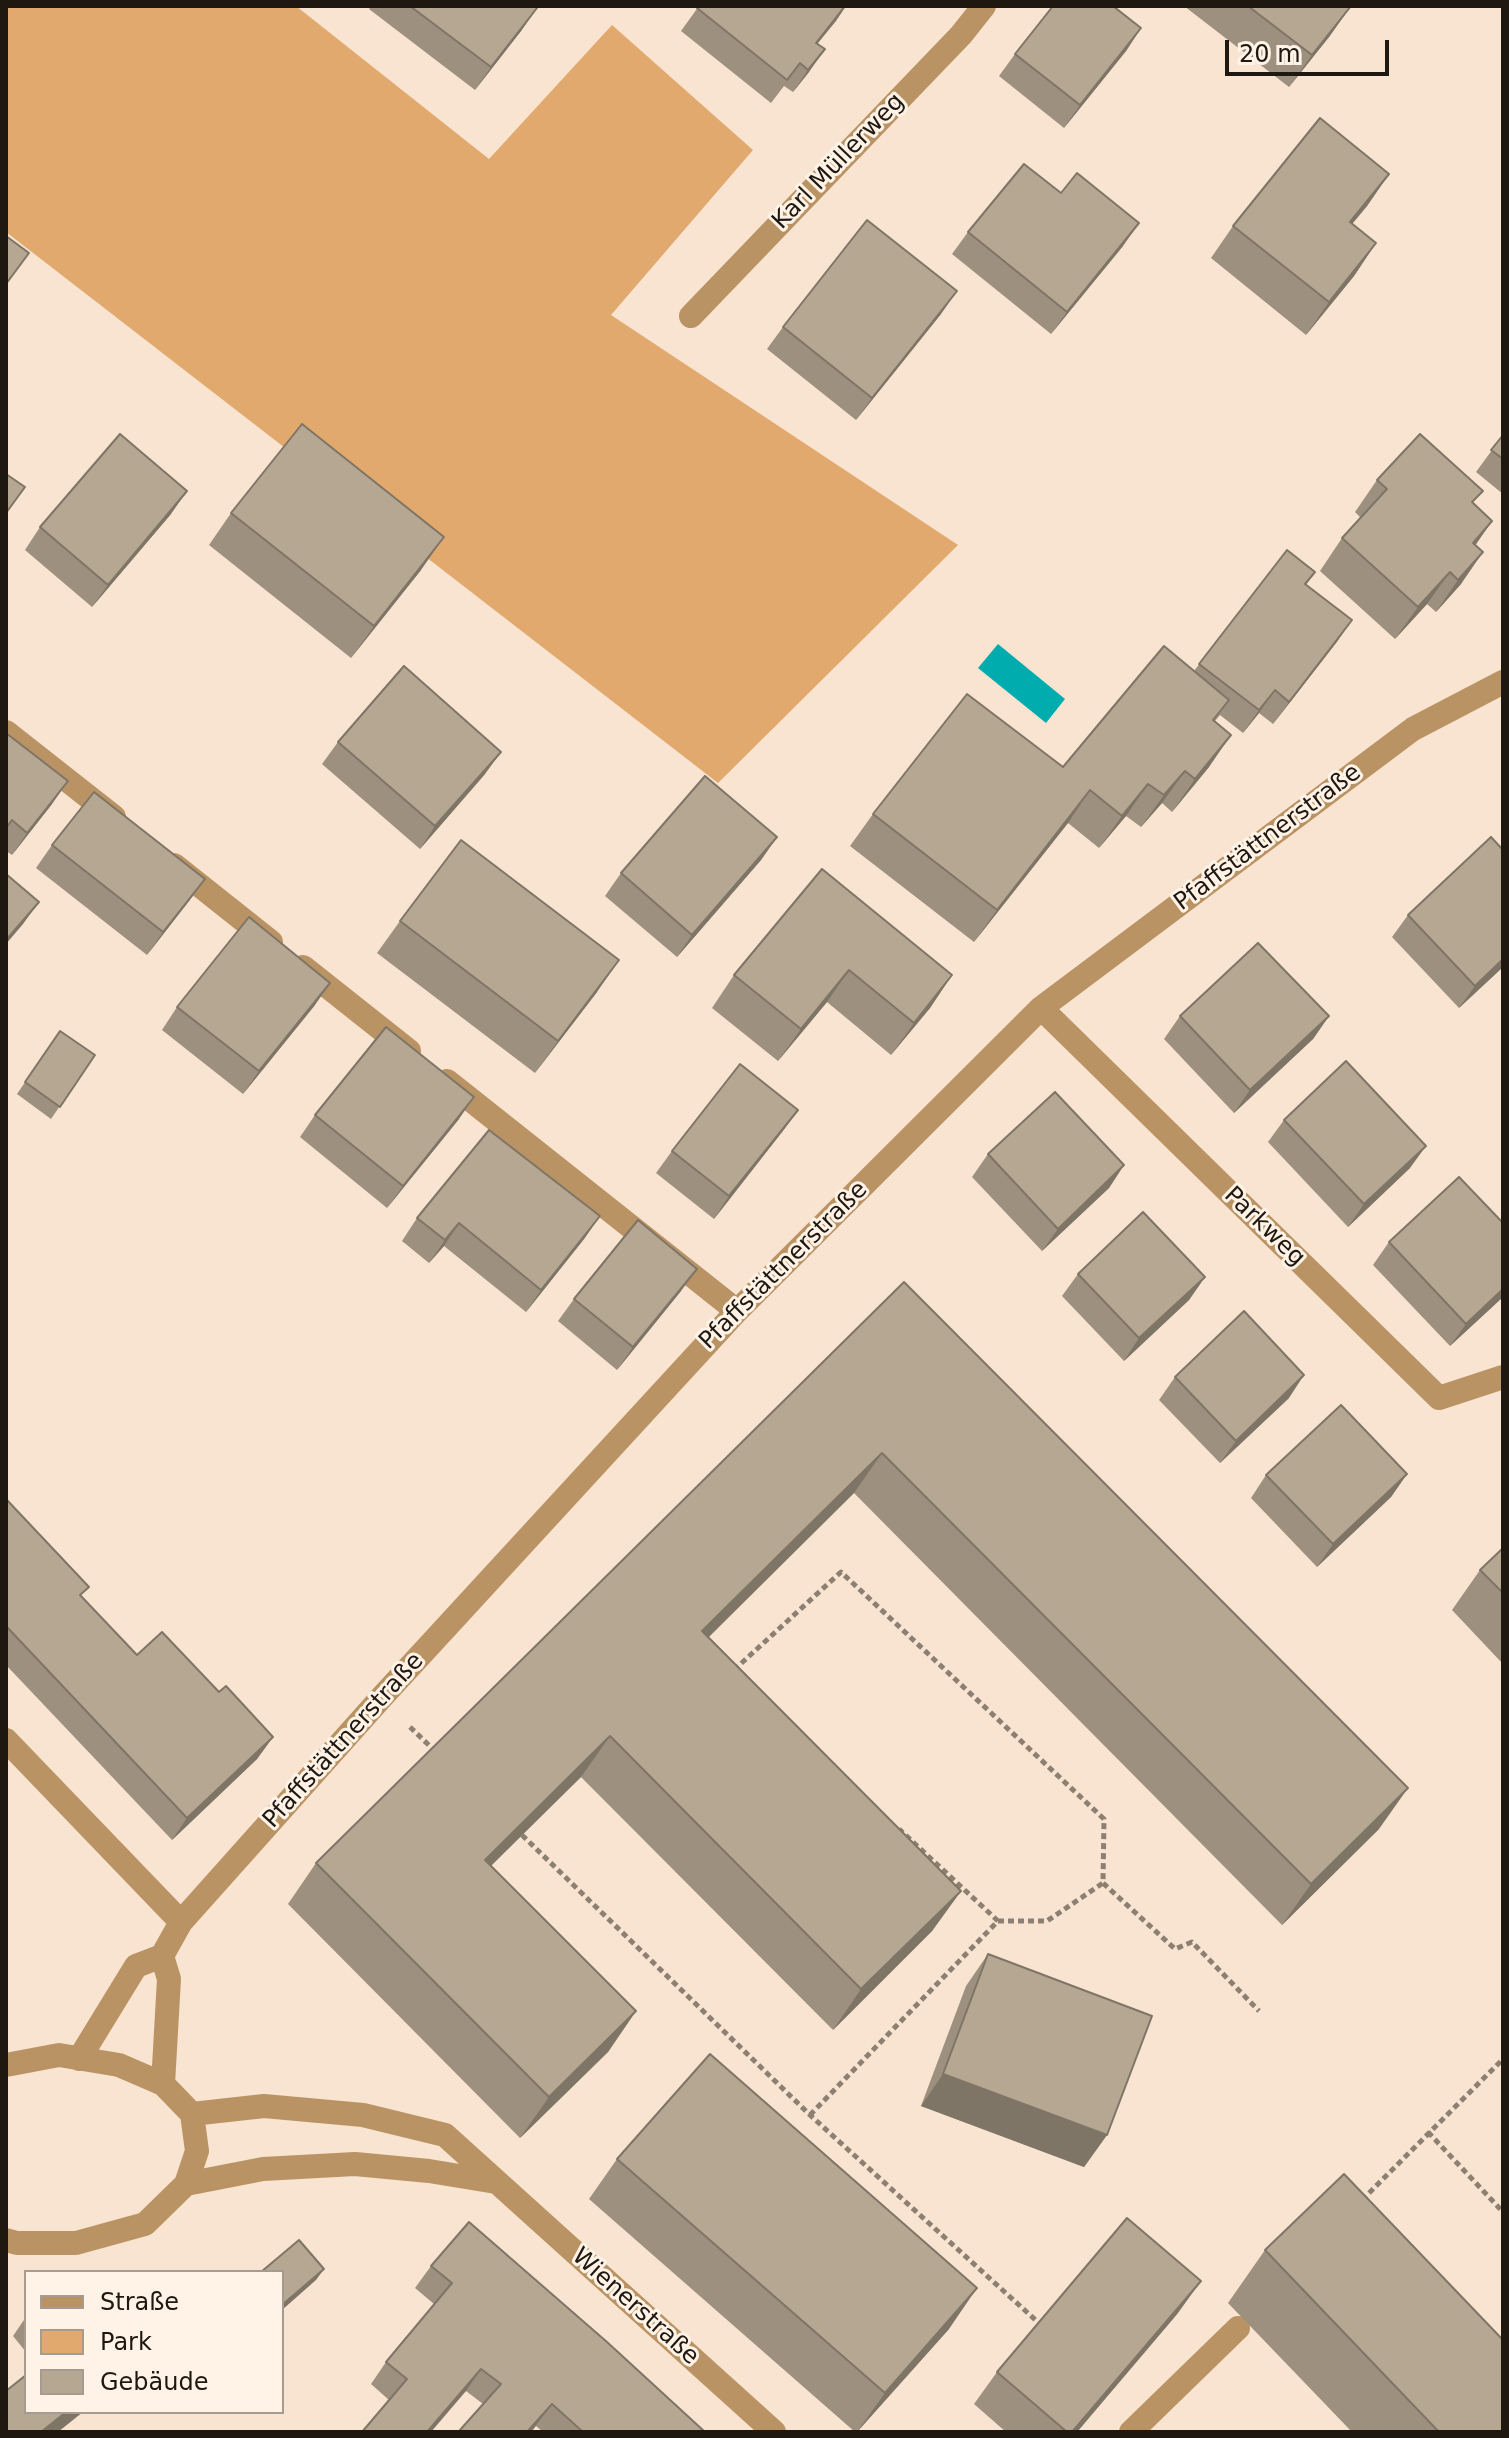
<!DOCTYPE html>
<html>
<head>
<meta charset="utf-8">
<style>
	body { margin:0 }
	#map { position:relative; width:1509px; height:2438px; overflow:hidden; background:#f8e4d0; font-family:"DejaVu Sans",sans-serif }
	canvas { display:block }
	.frame { position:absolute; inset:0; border:8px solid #1f1811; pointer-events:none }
	.legend { position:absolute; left:24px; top:2270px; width:260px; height:144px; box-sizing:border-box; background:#fff3e7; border:2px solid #a59b91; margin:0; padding:10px 14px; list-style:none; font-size:24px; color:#1f1811 }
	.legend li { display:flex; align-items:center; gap:16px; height:40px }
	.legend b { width:40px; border:2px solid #a59b91 }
	.scale { position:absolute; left:1225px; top:40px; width:164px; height:36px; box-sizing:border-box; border:4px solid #1f1811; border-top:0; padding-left:10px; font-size:24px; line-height:28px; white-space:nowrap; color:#1f1811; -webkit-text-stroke:6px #fff3e7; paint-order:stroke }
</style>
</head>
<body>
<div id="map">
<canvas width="1509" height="2438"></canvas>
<div class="frame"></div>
<ul class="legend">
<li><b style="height:10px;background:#ba9364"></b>Straße</li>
<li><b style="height:22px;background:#e2a96e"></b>Park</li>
<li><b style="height:22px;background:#b6a792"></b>Gebäude</li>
</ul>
<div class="scale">20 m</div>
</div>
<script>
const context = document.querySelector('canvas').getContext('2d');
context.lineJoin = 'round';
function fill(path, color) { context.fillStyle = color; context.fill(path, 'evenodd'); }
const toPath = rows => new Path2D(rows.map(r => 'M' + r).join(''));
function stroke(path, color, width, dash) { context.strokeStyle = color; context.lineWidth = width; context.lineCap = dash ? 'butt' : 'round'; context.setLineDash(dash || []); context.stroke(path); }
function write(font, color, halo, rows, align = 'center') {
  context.font = font + ' "DejaVu Sans",sans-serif'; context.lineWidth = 6; context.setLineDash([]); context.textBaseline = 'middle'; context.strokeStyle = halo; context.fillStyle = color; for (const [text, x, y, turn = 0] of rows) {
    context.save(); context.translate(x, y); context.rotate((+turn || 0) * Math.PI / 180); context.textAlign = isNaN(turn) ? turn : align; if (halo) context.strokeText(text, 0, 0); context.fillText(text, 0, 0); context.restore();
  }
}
const green = toPath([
	[6,6,296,6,489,159,612,25,753,150,611,315,958,545,718,783,6,232]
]);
const water = toPath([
	[998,644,1065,699,1046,723,978,668]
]);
const path = toPath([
	[734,1670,841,1572,1104,1819,1103,1883,1175,1949,1192,1942,1259,2011],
	[410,1727,435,1751],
	[522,1835,810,2115,1041,2325],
	[998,1921,1047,1921,1103,1883],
	[810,2115,998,1921,899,1829],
	[1428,2132,1503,2212],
	[1362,2200,1503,2059]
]);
const minor = toPath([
	[691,316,961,35,984,6],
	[6,732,114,817],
	[174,865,271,942],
	[303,967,409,1051],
	[1041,1008,1439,1398,1503,1377],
	[447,1081,737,1311],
	[6,1740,181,1922],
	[162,1956,169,1979,163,2084],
	[79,2059,136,1966,162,1956,181,1922,381,1698,737,1311,1041,1008,1413,729,1503,682],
	[6,2065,59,2055,119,2065,163,2084,192,2114,197,2151,186,2184,145,2224,76,2243,17,2243,6,2240],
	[192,2114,264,2106,363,2115,445,2135,774,2432],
	[186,2184,263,2169,355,2164,429,2171,496,2182],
	[1131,2432,1238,2328]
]);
const wall = toPath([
	[371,6,535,6,537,8,521,31,475,90,369,9],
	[699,6,846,6,817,44,809,72,793,92,784,86,771,103,681,31],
	[1184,6,1351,6,1329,37,1289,87],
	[1141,28,1126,51,1064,128,999,76,1015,54],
	[1389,174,1367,206,1352,224,1376,243,1354,276,1306,335,1211,258,1233,226],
	[968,232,1123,246,1051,334,952,254],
	[941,314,856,420,767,349,783,327],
	[1503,435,1503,494,1476,472],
	[1377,480,1474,504,1492,521,1475,545,1461,584,1436,612,1427,604,1395,639,1320,571,1342,538,1361,518,1355,512],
	[231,513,421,570,351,658,209,545],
	[171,514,92,607,25,550,40,527],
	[1287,550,1315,572,1306,585,1352,620,1336,643,1273,724,1259,713,1243,733,1220,715,1215,721,1209,767,1172,812,1162,803,1141,827,1126,816,1099,848,1068,823,974,942,850,846,873,814,1063,767,1194,671],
	[6,733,52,804,12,855,6,851],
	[338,742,485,774,420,849,322,764],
	[777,837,761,860,677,957,605,896,621,873],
	[52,845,205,879,189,901,147,955,36,868],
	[1503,850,1503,967,1459,1008,1392,937,1408,915],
	[822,869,952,975,930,1008,891,1055,827,1002,778,1061,712,1008,734,975],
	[400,921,597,992,535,1073,377,953],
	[315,1005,243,1094,162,1030,177,1007],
	[1180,1016,1329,1016,1313,1039,1234,1113,1164,1039],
	[60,1031,95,1055,51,1119,17,1094],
	[798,1110,782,1132,714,1219,656,1173,672,1151],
	[315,1115,459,1119,387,1208,300,1137],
	[1284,1120,1410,1168,1348,1227,1268,1142],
	[988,1154,1124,1165,1109,1188,1042,1251,972,1177],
	[600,1216,584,1239,526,1312,444,1246,429,1263,402,1241,417,1218],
	[1389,1242,1503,1297,1450,1346,1373,1265],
	[1078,1274,1205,1277,1189,1300,1124,1361,1062,1296],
	[904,1282,1379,1829,1282,1925,854,1493,709,1637,961,1891,932,1931,833,2030,581,1777,491,1866,636,2011,608,2052,520,2138,288,1904,316,1863],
	[681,1291,617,1370,558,1321,574,1299],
	[1175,1377,1289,1398,1220,1463,1159,1400],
	[1407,1474,1391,1497,1317,1567,1251,1498,1266,1475],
	[6,1499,82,1597,137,1655,273,1737,257,1759,172,1840,6,1665],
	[1503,1548,1503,1664,1452,1610,1480,1570],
	[988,1954,1107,2135,1084,2167,921,2106,966,1986],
	[617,2159,949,2329,857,2432,855,2432,589,2199],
	[1265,2250,1503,2432,1352,2432,1228,2303],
	[431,2266,705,2432,543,2432,536,2426,531,2432,459,2432,483,2404,466,2391,389,2400,371,2384,386,2362,434,2304,415,2288],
	[1178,2313,1077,2432,1006,2432,974,2404,997,2372],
	[26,2317,26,2352,13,2336]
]);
const shadedWall = toPath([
	[846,6,836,21,800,65,816,43],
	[1351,6,1329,37,1289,87,1312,55],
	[537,8,521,31,475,90,491,67],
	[1141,28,1126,51,1064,128,1080,105],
	[825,49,809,72,793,92,808,70],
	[1389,174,1367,206,1327,254,1350,222],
	[1139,223,1123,246,1051,334,1067,312],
	[1376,243,1354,276,1306,335,1329,302],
	[957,291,941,314,856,420,872,398],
	[187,491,171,514,92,607,108,585],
	[1492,521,1470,553,1450,575,1473,543],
	[444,537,421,570,351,658,374,626],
	[1483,552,1461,584,1436,612,1458,580],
	[1450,572,1427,604,1395,639,1418,607],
	[1352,620,1336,643,1273,724,1289,702],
	[1275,690,1259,713,1243,733,1259,710],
	[1231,735,1209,767,1172,812,1195,779],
	[501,752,485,774,420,849,435,826],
	[1185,771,1162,803,1141,827,1164,795],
	[68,781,52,804,12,855,27,833],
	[1148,784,1126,816,1099,848,1122,816],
	[1090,790,1068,823,974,942,997,910],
	[777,837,761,860,677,957,692,935],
	[205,879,189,901,147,955,163,932],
	[39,902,23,924,6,944,6,940],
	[1503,959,1503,967,1459,1008,1475,986],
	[619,960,597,992,535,1073,558,1041],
	[849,970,827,1002,778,1061,801,1029],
	[952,975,930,1008,891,1055,914,1023],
	[330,983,315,1005,243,1094,259,1071],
	[1329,1016,1313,1039,1234,1113,1250,1090],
	[474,1097,459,1119,387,1208,403,1186],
	[798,1110,782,1132,714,1219,729,1196],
	[1426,1146,1410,1168,1348,1227,1364,1204],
	[1124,1165,1109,1188,1042,1251,1058,1229],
	[600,1216,584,1239,526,1312,541,1290],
	[459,1223,444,1246,429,1263,445,1240],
	[697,1269,681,1291,617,1370,633,1347],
	[1205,1277,1189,1300,1124,1361,1139,1338],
	[1503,1289,1503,1297,1450,1346,1466,1324],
	[1304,1375,1289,1398,1220,1463,1236,1441],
	[882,1453,854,1493,674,1671,702,1631],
	[1407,1474,1391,1497,1317,1567,1333,1544],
	[610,1736,581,1777,456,1900,485,1860],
	[273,1737,257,1759,172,1840,187,1818],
	[1408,1788,1379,1829,1282,1925,1311,1884],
	[961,1891,932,1931,833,2030,861,1989],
	[636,2011,608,2052,520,2138,549,2097],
	[943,2074,1107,2135,1084,2167,921,2106],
	[324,2269,316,2280,282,2310,282,2305],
	[1201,2281,1178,2313,1077,2432,1072,2432],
	[977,2288,949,2329,857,2432,885,2393],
	[481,2369,466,2391,431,2432,427,2432],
	[552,2404,531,2432,527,2432],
	[66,2412,83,2412,58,2432,41,2432]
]);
const building = toPath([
	[410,6,535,6,537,8,491,67,410,6],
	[699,6,845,6,816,43,825,49,808,70,800,63,787,80,697,8,699,6],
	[1053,6,1113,6,1141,28,1080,105,1015,54,1053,6],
	[1248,6,1351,6,1312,55,1248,6],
	[1320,118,1389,174,1350,222,1376,243,1329,302,1233,226,1320,118],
	[1024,164,1061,193,1077,173,1139,223,1067,312,968,232,1024,164],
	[867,220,957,291,872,398,783,327,867,220],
	[6,236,29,253,6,284,6,236],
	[302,424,444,537,374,626,231,513,302,424],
	[120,434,187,491,108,585,40,527,120,434],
	[1420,434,1483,491,1472,502,1492,521,1473,543,1483,552,1458,580,1450,572,1418,607,1342,538,1387,489,1377,480,1420,434],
	[1503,435,1503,459,1491,450,1503,435],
	[6,474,25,487,6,513,6,474],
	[1287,550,1315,572,1305,584,1352,620,1289,702,1275,690,1259,710,1199,664,1287,550],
	[1164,646,1229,700,1213,720,1231,735,1195,779,1185,771,1164,795,1148,784,1122,816,1090,790,997,910,873,814,967,694,1063,767,1164,646],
	[404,666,501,752,435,826,338,742,404,666],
	[6,733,68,781,27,833,12,820,6,828,6,733],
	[705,776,777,837,692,935,621,873,705,776],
	[94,792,205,879,163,932,52,845,94,792],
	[1491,837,1503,850,1503,959,1475,986,1408,915,1491,837],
	[461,840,619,960,558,1041,400,921,461,840],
	[822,869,952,975,914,1023,849,970,801,1029,734,975,822,869],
	[6,874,39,902,6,940,6,874],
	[249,917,330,983,259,1071,177,1007,249,917],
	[1258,943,1329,1016,1250,1090,1180,1016,1258,943],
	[386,1027,474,1097,403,1186,315,1115,386,1027],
	[60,1031,95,1055,60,1107,25,1082,60,1031],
	[1346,1061,1426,1146,1364,1204,1284,1120,1346,1061],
	[740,1064,798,1110,729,1196,672,1151,740,1064],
	[1055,1092,1124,1165,1058,1229,988,1154,1055,1092],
	[489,1130,600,1216,541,1290,459,1223,445,1240,417,1218,489,1130],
	[1459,1177,1503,1223,1503,1289,1466,1324,1389,1242,1459,1177],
	[1143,1212,1205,1277,1139,1338,1078,1274,1143,1212],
	[638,1220,697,1269,633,1347,574,1299,638,1220],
	[904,1282,1408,1788,1311,1884,882,1453,702,1631,961,1891,861,1989,610,1736,485,1860,636,2011,549,2097,316,1863,904,1282],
	[1244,1311,1304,1375,1236,1441,1175,1377,1244,1311],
	[1341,1405,1407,1474,1333,1544,1266,1475,1341,1405],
	[6,1499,89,1587,80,1595,137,1655,162,1632,219,1692,226,1686,273,1737,187,1818,6,1626,6,1499],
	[1503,1548,1503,1593,1480,1570,1503,1548],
	[988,1954,1152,2016,1107,2135,943,2074,988,1954],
	[710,2054,977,2288,885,2393,617,2159,710,2054],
	[1344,2174,1503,2340,1503,2432,1439,2432,1265,2250,1344,2174],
	[1127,2218,1201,2281,1072,2432,1067,2432,997,2372,1127,2218],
	[469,2222,607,2342,705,2432,583,2432,552,2404,527,2432,463,2432,460,2430,501,2384,481,2369,427,2432,362,2432,407,2379,386,2362,452,2283,431,2266,469,2222],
	[299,2240,324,2269,282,2305,282,2272,261,2272,299,2240],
	[26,2375,26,2412,66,2412,41,2432,6,2432,6,2391,26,2375]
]);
const streetNames = [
	["Karl Müllerweg",839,162,-46],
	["Pfaffstättnerstraße",1268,838,-37],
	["Parkweg",1264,1227,44],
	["Pfaffstättnerstraße",784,1266,-45],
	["Pfaffstättnerstraße",344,1741,-48],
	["Wienerstraße",635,2307,42]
];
fill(green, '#e2a96e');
fill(water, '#00acae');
stroke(path, '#8d8072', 5, [6, 4]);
stroke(minor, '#ba9364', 24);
fill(wall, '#9d907e');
fill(shadedWall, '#7f7566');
fill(building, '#b6a792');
stroke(building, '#7f7566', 2);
write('24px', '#1f1811', '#fff3e7', streetNames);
</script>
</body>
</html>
